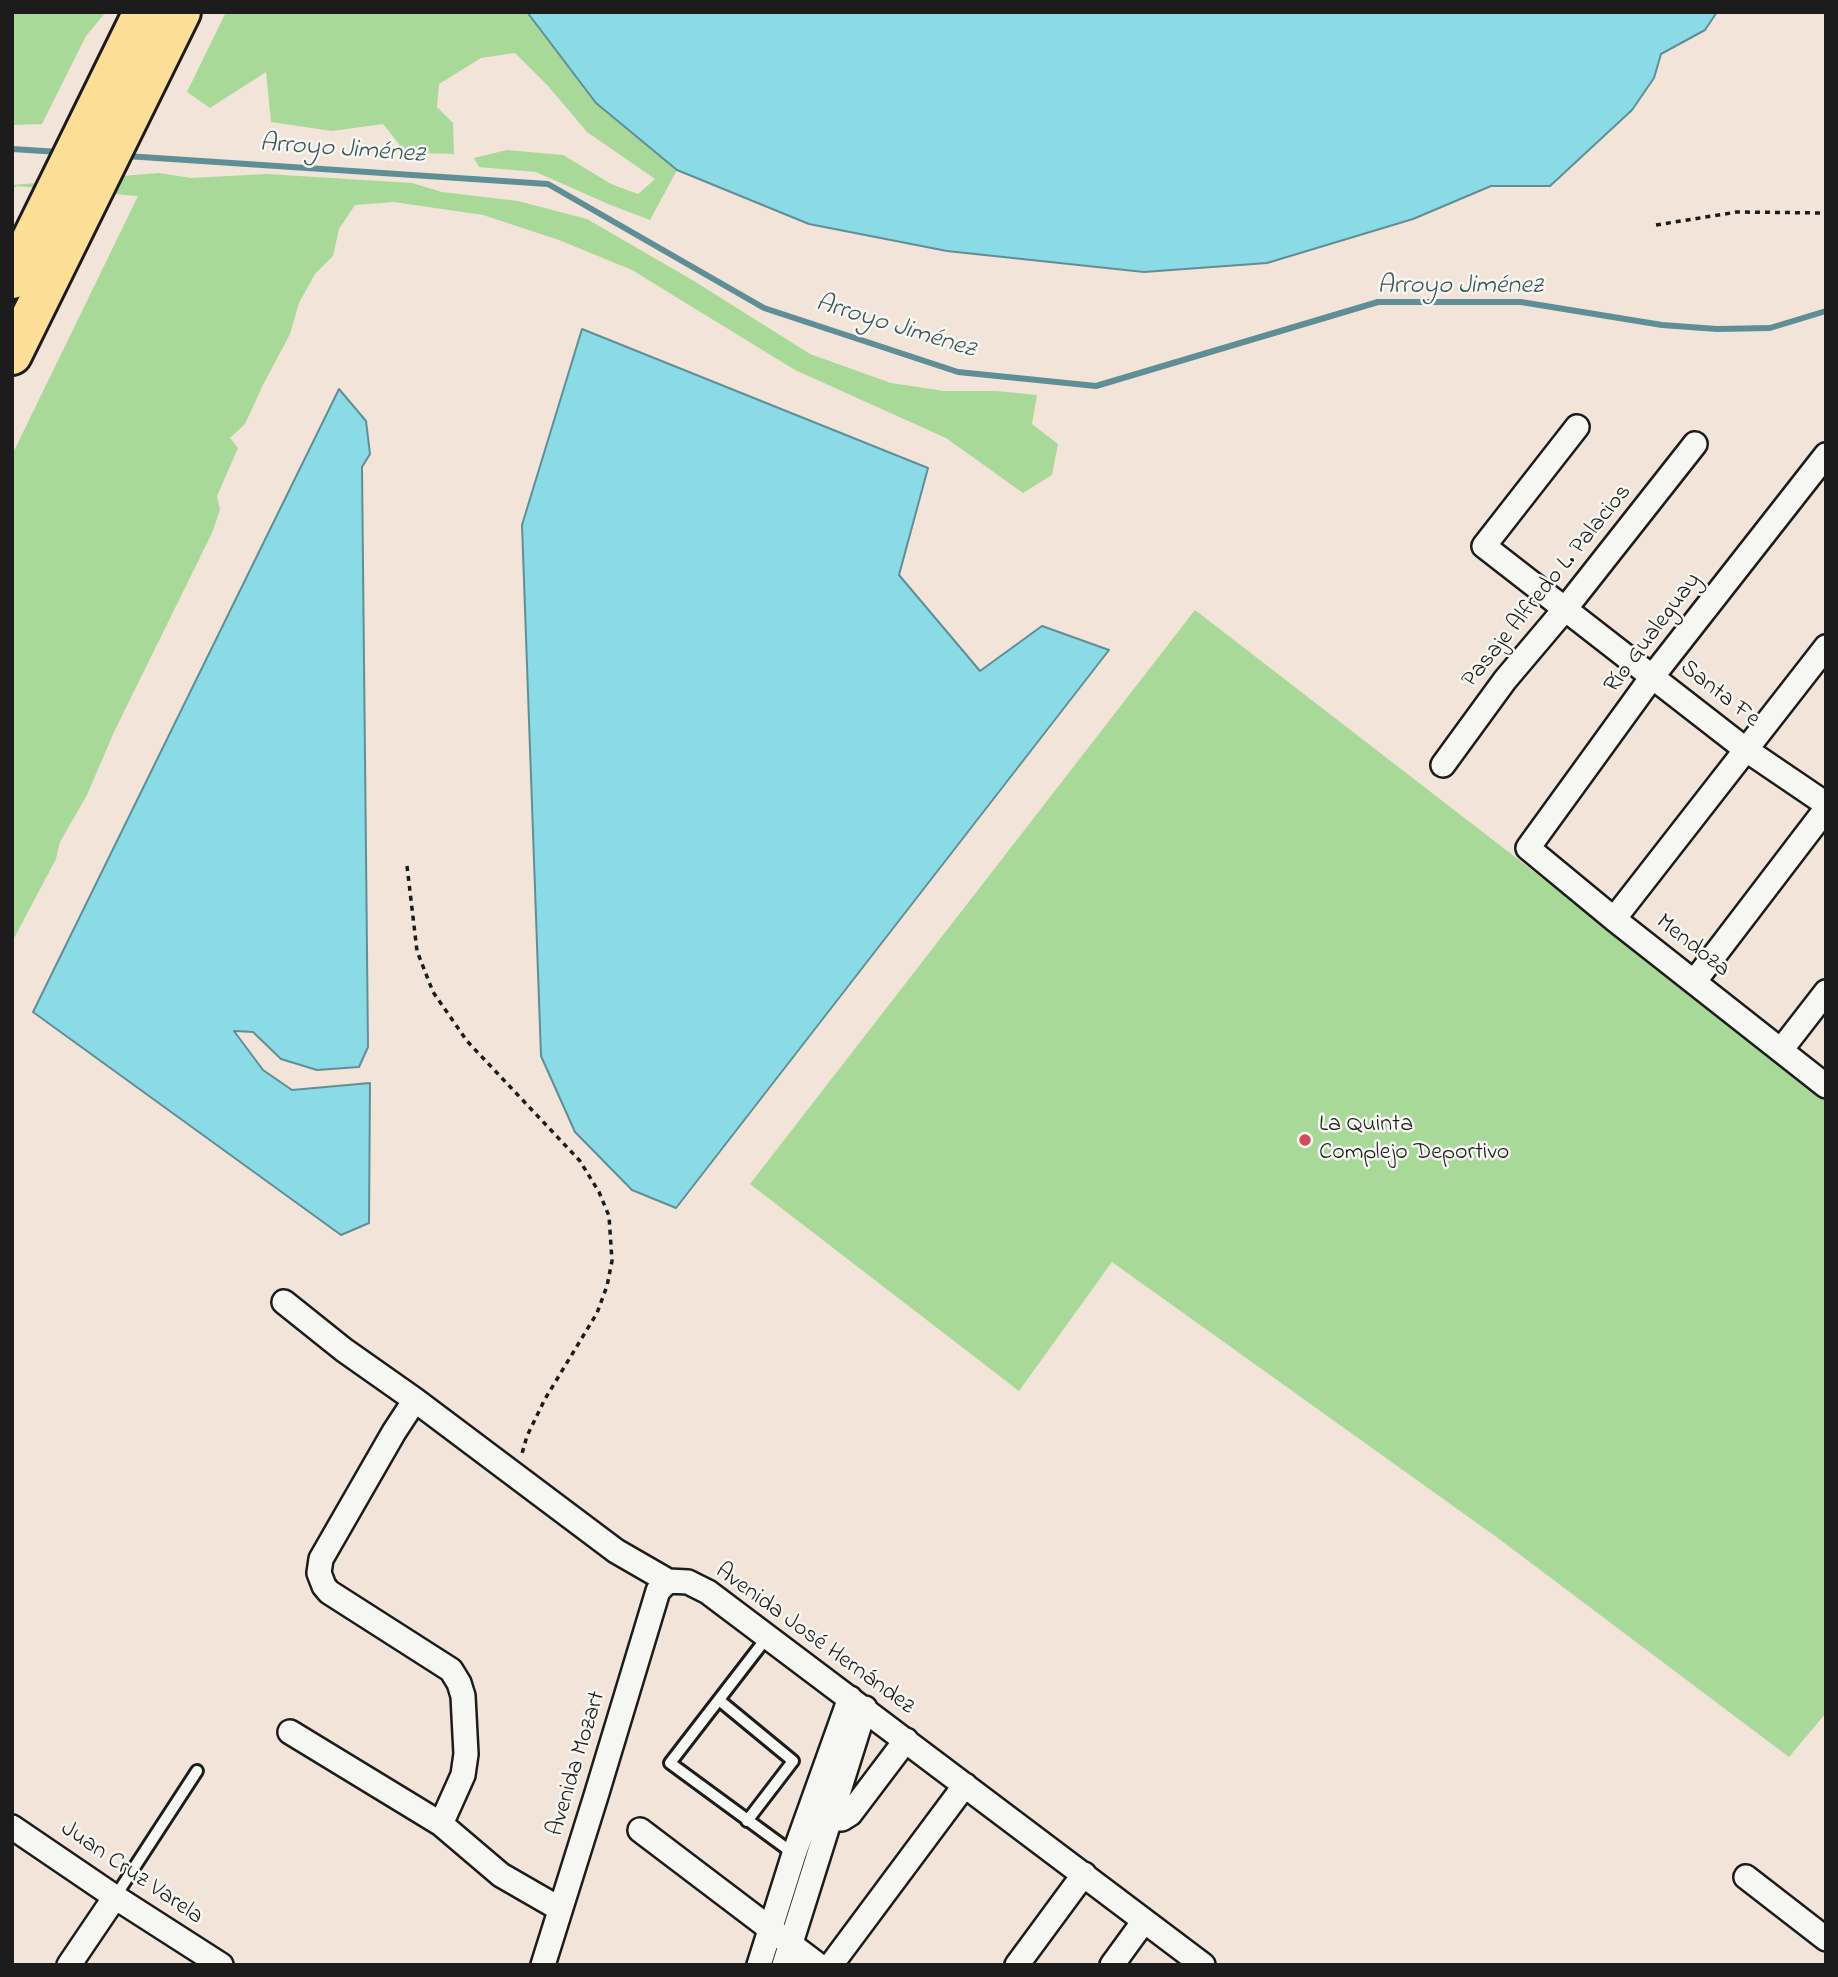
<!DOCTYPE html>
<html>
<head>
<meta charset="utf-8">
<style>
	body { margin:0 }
	#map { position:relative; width:1838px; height:1977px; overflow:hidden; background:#f2e4d8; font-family:"Indie Flower",sans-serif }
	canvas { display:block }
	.frame { position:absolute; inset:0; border:14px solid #1c1c1c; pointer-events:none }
</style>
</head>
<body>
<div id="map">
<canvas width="1838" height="1977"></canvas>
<div class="frame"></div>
</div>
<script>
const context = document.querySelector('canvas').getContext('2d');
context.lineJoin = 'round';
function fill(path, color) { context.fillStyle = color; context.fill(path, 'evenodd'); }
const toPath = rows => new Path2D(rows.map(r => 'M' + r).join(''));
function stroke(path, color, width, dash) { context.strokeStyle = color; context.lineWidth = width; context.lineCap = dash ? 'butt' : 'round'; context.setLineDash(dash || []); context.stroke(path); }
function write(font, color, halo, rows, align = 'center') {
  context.font = font + ' "Indie Flower",sans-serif'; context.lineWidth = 5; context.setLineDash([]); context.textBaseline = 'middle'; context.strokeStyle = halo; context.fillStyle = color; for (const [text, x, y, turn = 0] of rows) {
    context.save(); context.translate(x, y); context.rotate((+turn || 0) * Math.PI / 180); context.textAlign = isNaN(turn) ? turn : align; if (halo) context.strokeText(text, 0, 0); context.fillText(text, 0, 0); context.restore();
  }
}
const green = toPath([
	[12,12,106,12,86,36,42,124,12,125],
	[226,12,527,12,596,103,677,170,650,220,608,204,536,172,479,167,474,158,507,150,563,155,611,184,638,194,655,179,587,132,548,86,515,53,481,58,439,84,437,107,453,123,454,154,421,153,403,149,383,124,332,131,271,122,266,72,210,108,187,92],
	[159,173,191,178,267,174,412,183,442,192,518,201,587,219,694,281,810,354,891,383,944,391,996,391,1037,395,1032,424,1058,444,1052,475,1023,493,946,438,795,370,632,270,559,240,483,215,394,202,355,205,339,229,333,256,315,274,299,303,290,334,263,385,245,424,230,438,238,448,217,496,220,510,212,533,114,732,87,795,60,842,56,859,12,942,12,455,138,196,16,186,12,191,12,185],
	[1195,610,1826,1097,1826,1713,1789,1757,1495,1536,1112,1262,1019,1391,750,1184]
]);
const water = toPath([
	[527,12,1717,12,1705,30,1661,54,1654,78,1632,110,1550,186,1491,186,1413,219,1267,263,1144,272,947,251,809,224,677,170,596,103,527,12],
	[582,329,928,468,899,575,980,671,1042,626,1109,650,676,1208,632,1190,575,1132,541,1056,522,525,582,329],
	[339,389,366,421,370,454,362,467,368,1047,359,1067,317,1070,281,1059,253,1032,234,1031,263,1070,292,1090,370,1083,369,1223,341,1235,33,1012,339,389]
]);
const stream = toPath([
	[12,149,59,152],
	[126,156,548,184,764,308,958,372,1096,386,1378,302,1521,302,1662,325,1717,329,1770,328,1826,311]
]);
const path = toPath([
	[1656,225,1737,212,1826,213],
	[407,866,417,951,433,992,467,1041,580,1161,599,1192,609,1216,612,1261,607,1286,597,1313,545,1399,527,1436,521,1457]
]);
const lane = toPath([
	[768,1636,670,1763,794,1854],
	[719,1700,793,1761,747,1821],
	[115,1897,197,1771]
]);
const street = toPath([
	[1577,427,1484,546,1745,749,1826,804],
	[1826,455,1652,677,1528,848,1614,919,1826,1086],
	[1443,765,1505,680,1565,609,1695,444],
	[1614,919,1826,647],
	[1694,982,1826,809],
	[1781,1050,1826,992],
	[284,1302,344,1350,415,1400,616,1551,668,1581,688,1582,708,1592,1203,1965],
	[415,1400,394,1432,321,1559,319,1573,324,1586,329,1592,451,1670,459,1683,463,1696,466,1754,463,1775,441,1824],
	[290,1732,441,1824,501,1875,560,1909],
	[830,1819,842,1819,850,1814,906,1740],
	[12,1827,115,1897,221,1965],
	[640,1830,818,1965],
	[1746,1877,1826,1939],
	[69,1965,115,1897],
	[543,1965,596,1796,658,1591,668,1581],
	[759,1965,794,1854,850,1698],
	[784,1965,865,1708],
	[831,1965,965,1785],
	[1017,1965,1084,1874],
	[1112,1965,1144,1921]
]);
const highway = toPath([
	[12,279,143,12],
	[12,355,181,12]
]);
const markers = [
	[1305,1140,7,"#d1495b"]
];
const streetNames = [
	["Pasaje Alfredo L. Palacios",1548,587,-51],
	["Río Gualeguay",1654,634,-53],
	["Santa Fe",1719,695,38],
	["Mendoza",1692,947,38],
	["Avenida José Hernández",814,1640,36],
	["Avenida Mozart",578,1764,-73],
	["Juan Cruz Varela",131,1874,34]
];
const poiNames = [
	["La Quinta",1319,1126],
	["Complejo Deportivo",1319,1154]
];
const waterNames = [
	["Arroyo Jiménez",342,151,4],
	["Arroyo Jiménez",1460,288],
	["Arroyo Jiménez",895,328,17]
];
fill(green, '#a9d999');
fill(water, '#8bdbe7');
stroke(water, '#5f8f96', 2);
stroke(stream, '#5f8f96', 6);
stroke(lane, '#1c1c1c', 16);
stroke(street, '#1c1c1c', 28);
stroke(highway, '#1c1c1c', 44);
stroke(path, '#1c1c1c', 3.5, [5, 5]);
stroke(lane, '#f6f6f2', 10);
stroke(street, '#f6f6f2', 23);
stroke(highway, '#fcde96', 38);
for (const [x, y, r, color] of markers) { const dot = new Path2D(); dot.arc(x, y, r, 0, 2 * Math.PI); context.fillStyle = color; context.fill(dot); stroke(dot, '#f6f6f2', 2.5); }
write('24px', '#1c1c1c', '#f6f6f2', streetNames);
write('24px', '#1c1c1c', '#f6f6f2', poiNames, 'left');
write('italic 26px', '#3d5559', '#f6f6f2', waterNames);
</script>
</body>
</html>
